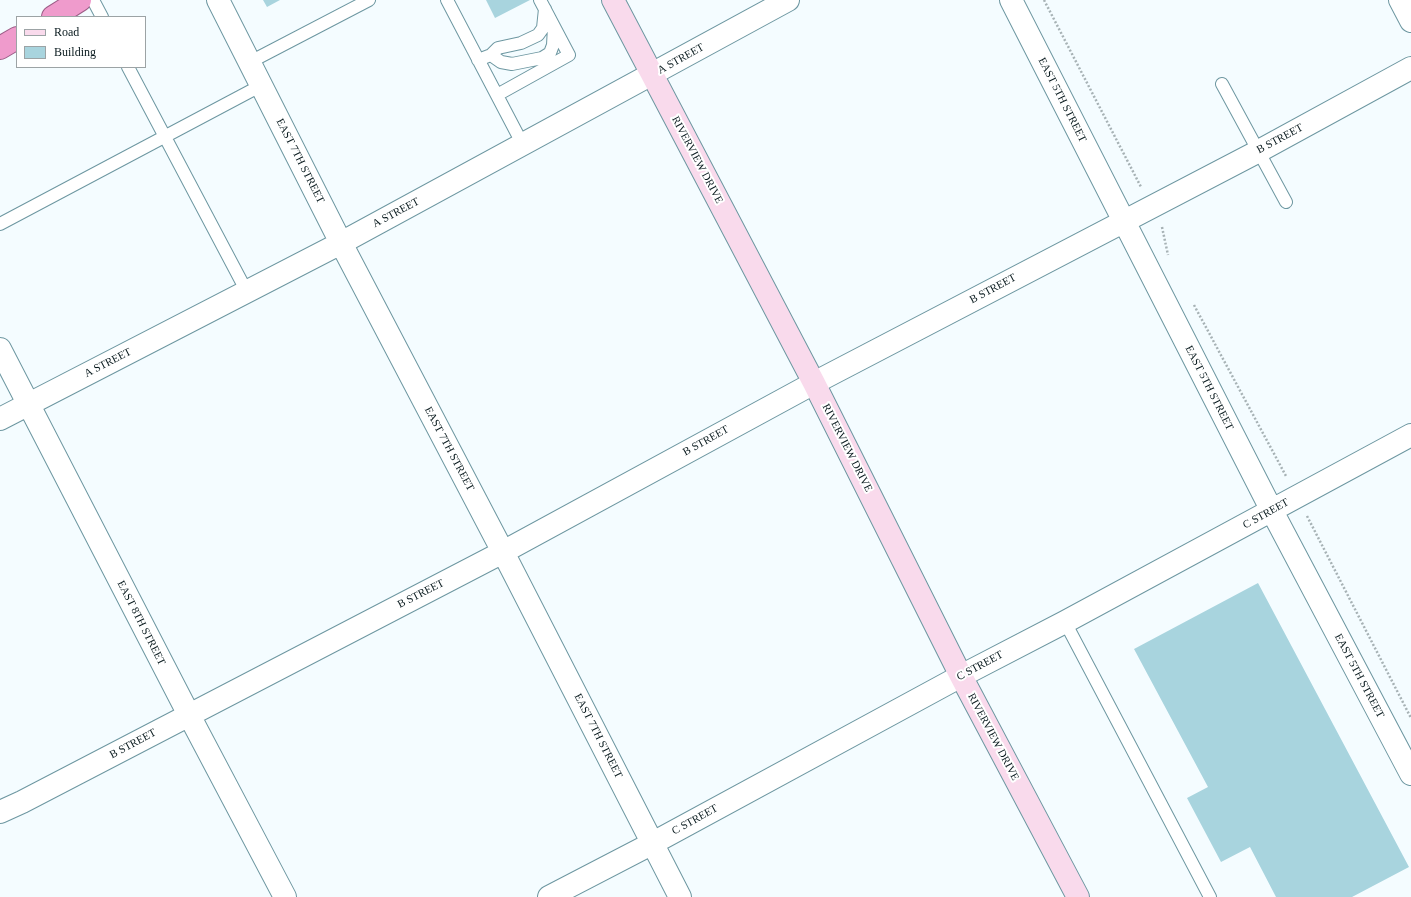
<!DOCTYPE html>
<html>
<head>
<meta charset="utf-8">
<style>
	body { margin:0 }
	#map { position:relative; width:1411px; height:897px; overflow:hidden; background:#f4fcff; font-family:"Times New Roman",serif }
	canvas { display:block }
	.legend { position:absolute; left:16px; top:16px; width:130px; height:52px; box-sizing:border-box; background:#fff; border:1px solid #9ca3a5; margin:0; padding:5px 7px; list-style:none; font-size:12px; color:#08191d }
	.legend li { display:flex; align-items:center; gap:8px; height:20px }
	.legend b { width:20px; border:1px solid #9ca3a5 }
</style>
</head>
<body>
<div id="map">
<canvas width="1411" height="897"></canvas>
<ul class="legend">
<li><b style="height:5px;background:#f9daec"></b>Road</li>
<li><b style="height:11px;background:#a8d4de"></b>Building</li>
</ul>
</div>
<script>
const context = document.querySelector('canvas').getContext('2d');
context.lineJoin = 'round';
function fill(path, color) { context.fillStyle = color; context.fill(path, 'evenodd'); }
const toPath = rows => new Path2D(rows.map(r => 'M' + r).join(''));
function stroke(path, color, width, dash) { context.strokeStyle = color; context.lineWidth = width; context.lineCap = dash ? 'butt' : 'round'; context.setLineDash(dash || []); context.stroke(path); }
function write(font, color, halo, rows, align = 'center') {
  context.font = font + ' "Times New Roman",serif'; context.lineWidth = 4; context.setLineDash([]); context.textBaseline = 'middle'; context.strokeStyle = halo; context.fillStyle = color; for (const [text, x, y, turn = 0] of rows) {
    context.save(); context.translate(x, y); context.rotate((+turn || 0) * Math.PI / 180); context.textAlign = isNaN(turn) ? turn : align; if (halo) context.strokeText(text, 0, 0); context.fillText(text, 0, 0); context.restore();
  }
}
const building = toPath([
	[263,0,280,0,267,7],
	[486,0,530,0,495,18],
	[1258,583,1409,867,1352,897,1276,897,1250,847,1221,862,1187,798,1208,787,1134,649]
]);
const path = toPath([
	[1044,0,1141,187],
	[1162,227,1168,255],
	[1194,305,1286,476],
	[1307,516,1411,718]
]);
const service = toPath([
	[93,0,102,17],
	[447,0,523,145],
	[491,55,498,48,521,43,538,35,543,28,545,9],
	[478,60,491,55,501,62,512,64,542,58,550,53,553,45,554,27],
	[250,62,369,0],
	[128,67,247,292],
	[1222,84,1286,202],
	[497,95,569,55,540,0],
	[0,224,262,85],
	[1065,622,1210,897]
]);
const minor = toPath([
	[218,0,341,243,503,552,680,897],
	[1011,0,1272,511,1411,774],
	[0,349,189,715,285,897],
	[0,419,341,243,788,0],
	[0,812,22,802,503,552,814,383,1259,151,1411,68],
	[549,897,653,843,961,676,1065,622,1411,435]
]);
const tertiary = toPath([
	[1400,0,1411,21]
]);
const secondary = toPath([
	[613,0,814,383,961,676,1078,897]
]);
const trunk = toPath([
	[53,17,80,0],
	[0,48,17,38]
]);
const streetNames = [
	["A STREET",681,59,-29],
	["EAST 5TH STREET",1062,100,63],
	["B STREET",1280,139,-28],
	["RIVERVIEW DRIVE",697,160,62],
	["EAST 7TH STREET",300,161,63],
	["A STREET",396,213,-28],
	["B STREET",993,289,-28],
	["A STREET",108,363,-27],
	["EAST 5TH STREET",1209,388,63],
	["B STREET",706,441,-29],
	["RIVERVIEW DRIVE",847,448,63],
	["EAST 7TH STREET",449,449,62],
	["C STREET",1266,514,-29],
	["B STREET",421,594,-27],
	["EAST 8TH STREET",141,623,63],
	["C STREET",980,666,-28],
	["EAST 5TH STREET",1359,676,62],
	["EAST 7TH STREET",598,736,63],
	["RIVERVIEW DRIVE",993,737,62],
	["B STREET",133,744,-28],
	["C STREET",695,820,-29]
];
fill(building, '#a8d4de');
stroke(service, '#6d97a1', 14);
stroke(minor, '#6d97a1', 24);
stroke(tertiary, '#6d97a1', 24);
stroke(secondary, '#6d97a1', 24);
stroke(trunk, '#9c5d87', 24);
stroke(path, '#a7b2b5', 2.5, [2, 2]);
stroke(service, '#fff', 12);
stroke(minor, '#fff', 22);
stroke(tertiary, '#fff', 22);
stroke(secondary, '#f9daec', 22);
stroke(trunk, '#ef9bcc', 22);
write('11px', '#08191d', '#fff', streetNames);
</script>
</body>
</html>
